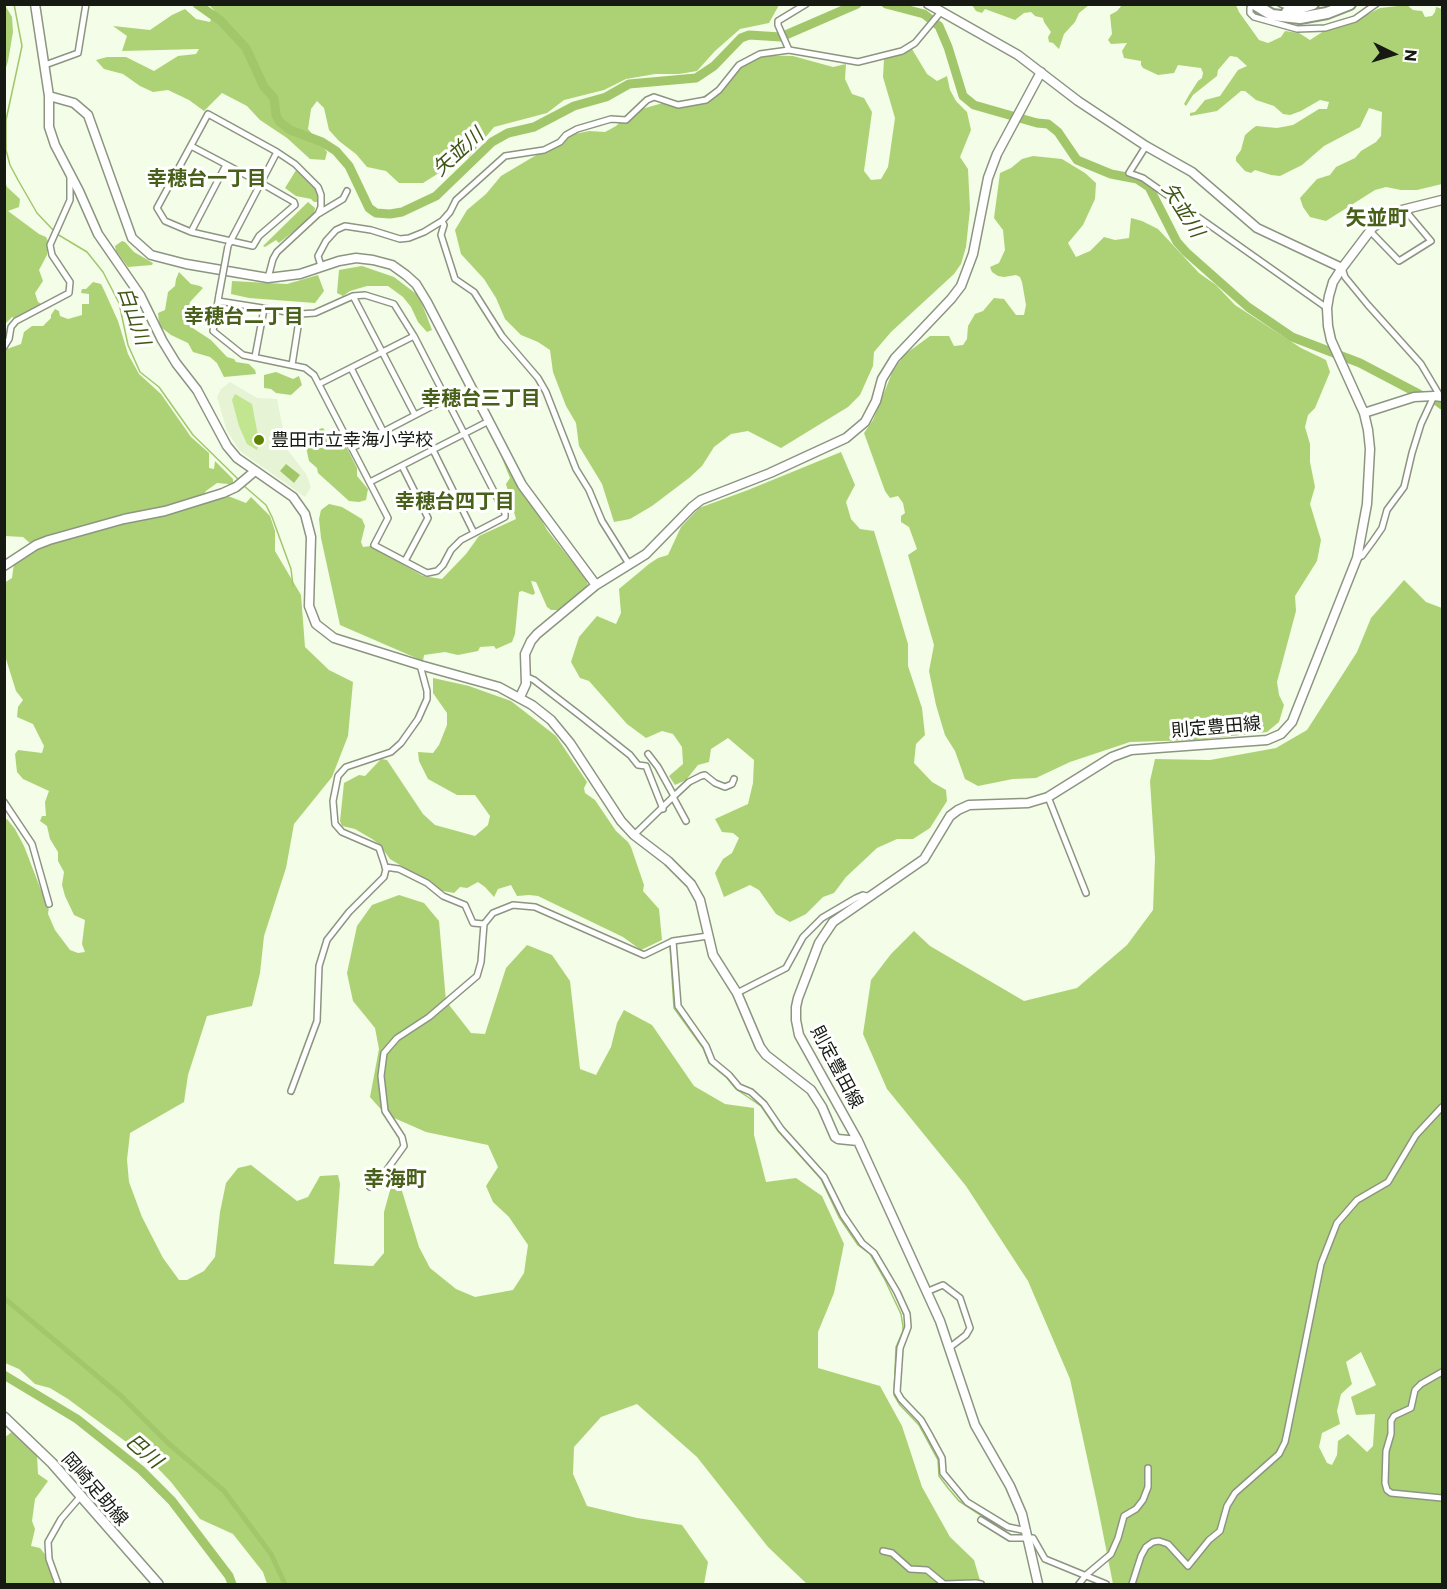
<!DOCTYPE html>
<html>
<head>
<meta charset="utf-8">
<style>
	body { margin:0 }
	#map { position:relative; width:1447px; height:1589px; overflow:hidden; background:#f3fde7; font-family:Commissioner,sans-serif }
	canvas { display:block }
	.frame { position:absolute; inset:0; border:6px solid #161a12; pointer-events:none }
	.north { position:absolute; left:1363px; top:24px; width:60px; height:60px; -webkit-text-stroke:4px #fff; paint-order:stroke; rotate:95deg; font-size:16px; font-weight:700; line-height:24px; text-align:center; color:#161a12 }
	.north::after { content:''; display:block; margin:auto; width:21px; height:27px; background:#161a12; clip-path:polygon(50% 0,100% 100%,50% 72%,0 100%) }
</style>
</head>
<body>
<div id="map">
<canvas width="1447" height="1589"></canvas>
<div class="frame"></div>
<div class="north">N</div>
</div>
<script>
const context = document.querySelector('canvas').getContext('2d');
context.lineJoin = 'round';
function fill(path, color) { context.fillStyle = color; context.fill(path, 'evenodd'); }
const toPath = rows => new Path2D(rows.map(r => 'M' + r).join(''));
function stroke(path, color, width, dash) { context.strokeStyle = color; context.lineWidth = width; context.lineCap = dash ? 'butt' : 'round'; context.setLineDash(dash || []); context.stroke(path); }
function write(font, color, halo, rows, align = 'center') {
  context.font = font + ' Commissioner,"Noto Sans JP",sans-serif'; context.lineWidth = 6; context.setLineDash([]); context.textBaseline = 'middle'; context.strokeStyle = halo; context.fillStyle = color; for (const [text, x, y, turn = 0] of rows) {
    context.save(); context.translate(x, y); context.rotate((+turn || 0) * Math.PI / 180); context.textAlign = isNaN(turn) ? turn : align; if (halo) context.strokeText(text, 0, 0); context.fillText(text, 0, 0); context.restore();
  }
}
const built = toPath([
	[230,382,257,398,277,399,287,449,306,474,311,487,305,497,240,451,227,431,217,397,221,389]
]);
const green = toPath([
	[235,394,252,404,259,441,257,450,247,444,239,426,232,400]
]);
const forest = toPath([
	[5,5,12,17,13,32,8,61,5,71],
	[209,5,779,4,779,5,769,23,740,29,715,51,697,71,679,74,655,74,626,79,604,90,564,100,547,113,494,127,469,157,461,159,423,183,399,183,386,171,367,167,356,154,339,141,329,130,324,108,317,101,311,109,308,129,327,152,325,160,310,159,287,138,260,120,247,106,222,93,204,111,189,100,168,90,153,92,140,86,123,74,104,69,96,60,107,57,126,57,154,71,178,56,196,54,199,49,122,51,127,36,113,26,150,30,172,15,185,9,196,19,210,22,214,10],
	[972,5,1089,5,1079,13,1075,22,1064,34,1059,49,1053,43,1049,42,1048,37,1051,32,1044,22,1043,18,1035,16,1031,12,1024,13,1015,20,985,9,982,13,976,11],
	[1122,5,1236,5,1239,12,1259,40,1268,43,1281,37,1285,31,1299,33,1310,40,1327,29,1356,20,1380,8,1407,5,1413,10,1422,11,1425,17,1432,16,1435,12,1436,7,1442,9,1442,184,1417,190,1401,190,1386,187,1375,190,1326,221,1310,217,1303,207,1300,198,1317,179,1330,175,1336,167,1355,158,1361,151,1376,142,1381,136,1382,112,1369,108,1360,127,1324,146,1302,165,1280,176,1271,175,1255,170,1251,173,1245,171,1236,161,1236,157,1241,150,1245,135,1252,129,1256,126,1277,128,1293,125,1319,109,1327,109,1329,102,1320,100,1301,111,1290,115,1283,114,1274,106,1256,100,1245,91,1241,91,1217,111,1190,116,1190,113,1195,112,1205,100,1220,96,1238,70,1247,66,1237,57,1230,56,1218,70,1217,76,1193,95,1186,106,1184,104,1189,95,1198,81,1202,78,1203,73,1201,68,1178,65,1174,73,1158,75,1143,68,1141,65,1141,61,1124,58,1122,51,1127,43,1111,44,1108,40,1112,34,1110,15,1117,11],
	[912,49,927,74,937,81,947,76,950,90,956,101,967,112,971,130,960,157,968,169,970,209,966,247,961,264,954,274,891,332,874,352,873,366,860,395,848,407,781,448,748,431,731,434,714,447,702,466,689,478,652,506,630,519,614,522,602,484,579,446,576,423,566,406,553,372,550,350,538,342,521,335,505,319,496,298,484,279,461,254,455,230,467,210,486,194,501,176,570,135,589,131,605,132,616,126,631,112,670,101,688,101,702,97,725,83,749,55,793,56,833,67,846,64,845,79,852,94,864,98,872,112,864,171,871,180,881,179,888,167,895,118,883,77,884,59],
	[1033,156,1062,159,1085,173,1096,183,1095,199,1083,225,1068,243,1076,257,1090,251,1104,237,1115,240,1129,238,1131,218,1142,221,1158,229,1199,273,1216,285,1235,305,1301,348,1326,360,1330,372,1315,408,1308,415,1305,427,1310,444,1310,462,1315,487,1310,504,1321,540,1317,561,1295,596,1296,611,1277,682,1279,695,1284,705,1279,722,1267,732,1196,740,1130,742,1070,762,1036,778,1013,779,978,786,965,779,955,751,945,735,936,705,929,671,934,645,908,555,917,549,909,527,901,522,901,516,905,513,903,503,898,496,890,498,885,491,864,433,873,420,892,373,904,355,930,336,949,336,954,346,963,345,967,339,968,326,975,314,983,311,994,298,1004,299,1016,315,1024,315,1026,305,1022,282,1020,277,1016,275,1004,277,998,276,992,272,990,267,999,263,1005,250,1003,230,994,218,1000,173,1011,168,1022,159],
	[298,167,316,180,319,202,314,202,311,199,296,196,285,188],
	[4,178,7,187,20,199,19,207,8,211,39,234,46,237,48,241,47,255,39,270,43,281,35,293,38,302,43,305,16,319,12,317,5,324],
	[308,202,315,208,314,215,279,243,276,240,265,247,263,246],
	[122,241,125,242,134,252,153,263,152,265,128,267,116,251,115,246],
	[362,266,394,277,419,296,432,330,427,332,418,322,411,307,403,297,388,286,367,286,350,291,343,296,337,293,339,270],
	[179,272,191,284,200,286,203,288,190,302,188,312,185,317,191,327,211,340,227,357,234,359,236,362,249,364,255,370,256,374,224,377,217,363,210,357,193,352,188,343,171,335,162,328,159,323,158,313,165,310,168,292,175,286,176,279],
	[318,275,324,291,315,303,249,298,231,294,232,281,287,284],
	[93,282,101,284,104,290,118,321,128,354,139,374,161,394,191,437,209,453,209,468,214,469,215,461,233,479,233,485,230,486,228,484,217,483,206,491,202,497,70,529,31,544,23,537,5,536,4,350,21,344,24,332,32,326,43,326,51,318,51,315,55,309,59,311,60,316,68,319,82,315,82,304,89,304,89,294,81,293,82,289,86,289],
	[276,372,293,379,299,376,302,385,291,395,276,393,271,389,264,388,264,375],
	[323,428,327,434,335,437,346,446,357,468,357,476,368,489,366,500,359,502,349,501,318,473,317,468,309,461,303,433],
	[496,435,547,530,586,579,589,589,558,610,551,610,547,607,536,582,531,581,535,593,533,595,522,591,519,592,515,634,512,642,496,649,494,646,480,647,478,651,458,655,445,652,424,655,423,661,340,625,321,538,319,519,321,510,329,504,342,507,362,519,365,526,361,542,363,547,371,546,423,576,442,579,466,554,479,536,516,519,506,484,510,478,494,439],
	[841,452,855,485,846,502,851,519,860,529,874,531,908,644,908,666,922,708,925,735,916,744,914,763,932,782,946,790,947,801,930,828,913,839,897,839,877,848,846,877,834,893,823,897,806,914,790,922,776,914,759,890,750,885,724,897,715,873,723,859,732,853,739,838,733,833,722,832,715,819,748,804,753,783,754,760,728,738,711,749,709,762,698,765,686,780,675,785,669,776,683,764,682,747,673,734,662,731,646,738,627,724,589,681,580,678,571,662,579,637,597,616,616,624,621,613,619,589,649,564,658,558,668,555,681,527,699,508,748,490],
	[228,496,246,503,251,497,270,516,275,531,275,551,301,595,305,647,329,670,353,682,348,736,332,777,294,824,286,868,264,936,260,973,252,1006,207,1016,188,1075,184,1102,130,1133,127,1160,129,1182,142,1217,163,1258,179,1280,187,1280,204,1271,215,1257,220,1212,226,1183,238,1168,251,1165,297,1201,308,1197,320,1176,338,1175,340,1184,334,1264,373,1266,384,1253,384,1212,392,1183,399,1181,419,1247,430,1268,456,1289,475,1297,513,1290,524,1273,528,1245,509,1217,493,1202,486,1186,498,1167,488,1145,426,1132,385,1114,370,1097,379,1049,375,1028,353,1001,347,973,357,926,372,905,399,895,424,903,439,921,446,1001,471,1033,485,1034,506,968,527,945,552,955,570,981,580,1069,596,1075,611,1047,617,1023,624,1010,652,1025,694,1086,725,1104,754,1108,754,1135,766,1182,796,1178,822,1196,844,1244,834,1293,818,1332,818,1368,880,1386,902,1426,922,1487,950,1537,974,1560,981,1584,807,1584,768,1547,697,1457,637,1404,601,1417,574,1447,573,1474,587,1506,637,1518,682,1525,708,1562,704,1584,267,1584,263,1572,233,1534,200,1519,171,1482,148,1458,68,1399,50,1388,35,1384,19,1369,5,1363,5,820,7,819,15,829,24,846,41,890,47,899,49,906,48,914,55,930,70,950,78,953,85,952,82,944,85,920,74,915,65,896,62,885,64,872,58,861,58,852,50,839,47,826,40,821,42,816,46,816,45,802,49,791,23,779,17,772,15,754,18,750,42,753,44,746,33,724,17,717,18,707,23,700,16,691,6,659,4,583,12,578,14,563,49,543],
	[1404,580,1426,602,1442,608,1442,1584,1113,1584,1097,1503,1070,1379,1028,1281,966,1186,887,1089,863,1034,871,980,891,954,914,931,930,946,1024,1001,1077,988,1127,945,1153,910,1155,858,1150,781,1155,759,1210,760,1276,748,1307,730,1357,652,1371,618],
	[1361,1352,1376,1385,1351,1397,1356,1415,1375,1414,1373,1446,1367,1452,1348,1434,1338,1441,1337,1455,1332,1465,1327,1463,1319,1447,1322,1433,1340,1424,1337,1411,1341,1394,1352,1384,1346,1362],
	[433,678,469,686,511,701,556,736,587,782,584,788,585,793,595,800,616,831,628,842,631,847,644,885,643,891,659,909,662,940,641,950,623,937,538,896,529,895,517,896,511,885,498,889,494,897,485,887,478,882,467,888,460,887,454,893,443,891,390,859,379,844,372,839,355,829,342,826,340,821,344,783,359,775,365,776,381,759,387,760,423,814,435,825,475,836,488,825,490,816,475,795,457,795,428,779,419,761,418,752,433,753,439,745,447,725,447,713,433,693],
	[13,1431,37,1454,38,1474,48,1481,35,1499,32,1521,35,1529,31,1546,40,1548,47,1557,55,1584,5,1584,4,1438]
]);
const water = toPath([
	[286,464,300,475,294,483,280,471]
]);
const stream = toPath([
	[14,4,22,46,6,120,6,150,10,165,18,180,37,213,54,231],
	[57,234,87,252,103,272,119,303,128,345,140,372,159,387,193,435,238,479],
	[243,485,266,505,272,517,291,569,293,586],
	[670,945,674,1008,703,1048,709,1063,727,1078,736,1089,761,1106,778,1131,821,1179,839,1217,858,1245,870,1254,885,1280,901,1314,903,1326,903,1331,896,1347,894,1395,900,1405,919,1425,938,1460,939,1476,948,1488,959,1501,982,1516]
]);
const canal = toPath([
	[4,1298,121,1396,168,1443,224,1491,271,1554,285,1584]
]);
const river = toPath([
	[197,4,221,21,246,48,264,87,274,98,276,115,279,121,290,130,322,142,336,151,349,166,369,208,376,213,390,214,402,212,436,196,492,142,508,133,534,127,574,106,606,97,629,84,696,78,714,66,741,38,749,35,781,37,857,4],
	[886,4,924,14,939,26,948,47,963,96,974,105,1037,123,1048,124,1058,132,1077,160,1111,174,1137,179,1149,187,1177,242,1186,252,1248,307,1292,337,1360,363,1419,394],
	[1438,402,1442,405],
	[4,1375,77,1419,141,1470,172,1501,229,1576,232,1584]
]);
const street = toPath([
	[1281,4,1289,7],
	[1250,8,1250,13,1254,17,1297,29,1325,28,1355,19,1376,4],
	[789,50,778,25,778,21,806,4],
	[45,65,78,53,86,4],
	[191,146,261,183,294,202,295,205,259,236,253,246,191,232,165,221,157,208,208,114,277,152,295,164,318,187,321,195,321,207,318,214,277,252,273,259,268,278],
	[1146,146,1129,173,1143,178,1327,308],
	[318,214,343,199,347,191],
	[442,221,444,225,441,235,455,279,474,292,502,336,538,378,546,392,576,469,589,490,602,521,629,564],
	[1370,231,1399,261,1431,241,1404,209],
	[191,232,226,165],
	[229,244,277,152],
	[321,266,318,256,326,241,336,230,345,226,371,230,400,239,409,238,424,232,442,221,450,212,456,200,505,156,544,150,560,142,566,135,577,129,611,119,626,120,647,100,654,97,678,105,706,100,719,90,739,65,760,54,789,50,858,62,902,51,915,43,940,13],
	[1342,268,1345,277,1368,305,1421,364,1440,396],
	[353,296,415,415],
	[218,301,300,314,315,313,353,296,365,295,394,304,414,336,505,513,505,517,461,540,451,550,443,565,437,571,427,573,374,545,388,518,314,375,305,368,243,355,213,331,219,295],
	[4,347,9,339,11,327,16,321,69,293,70,282,52,255,50,245,70,200,70,178],
	[255,357,264,309],
	[292,365,300,314],
	[351,368,383,431],
	[319,384,414,336],
	[352,448,446,399],
	[433,450,474,533],
	[402,466,428,518,405,561],
	[370,482,487,422],
	[1357,558,1362,556,1373,541,1382,528,1387,510,1404,487,1412,453,1421,424,1434,396],
	[527,677,534,680,582,717,630,755,638,765,646,766,663,809],
	[648,754,658,767,674,796],
	[673,797,689,782,701,776,705,775,715,783,725,787,732,784,734,779],
	[1048,797,1086,893],
	[4,802,32,844,49,904],
	[634,835,673,797,686,821],
	[385,867,399,869,427,883,443,896,465,905,473,923,484,924],
	[673,941,678,1006,706,1046,712,1061,729,1075,739,1087,751,1092,764,1104,781,1129,824,1177,843,1215,862,1243,874,1253,897,1292,907,1314,908,1327,900,1348,897,1392,901,1399,921,1420,929,1434,942,1458,943,1473,967,1502,1008,1527,1027,1531],
	[737,993,786,968,803,937,822,918,856,898,863,895,870,897],
	[291,1091,317,1021,319,966,327,940,349,912,384,877,386,869,379,848,342,832,335,824,333,801,338,776,346,767,391,752,401,743,418,719,427,699,427,691,420,665],
	[370,1187,386,1171,404,1146,402,1137,385,1111,381,1076,384,1053,397,1038,429,1017,477,976,481,962,484,924,493,913,513,905,535,907,644,955,673,941,708,936],
	[926,1292,943,1285,960,1298,970,1328,966,1335,949,1348],
	[1442,1372,1421,1384,1415,1390,1411,1408,1394,1416,1391,1421,1391,1434,1386,1451,1385,1483,1387,1490,1391,1493,1442,1498],
	[981,1520,1010,1538,1033,1538,1045,1559,1106,1584],
	[883,1551,892,1553,910,1569,927,1570,944,1584,976,1583,981,1584],
	[58,1584,49,1559,48,1542,61,1519,80,1497],
	[1079,1584,1086,1575,1111,1554,1118,1538,1124,1516,1136,1509,1143,1500,1148,1487,1148,1468],
	[1132,1584,1141,1556,1146,1547,1153,1542,1159,1541,1168,1544,1188,1566,1209,1540,1220,1531,1227,1506,1235,1493,1279,1454,1285,1442,1288,1428,1321,1264,1337,1223,1357,1200,1388,1182,1416,1135,1442,1107]
]);
const secondary = toPath([
	[35,4,49,96,49,127,55,145,79,191,98,234,140,295,162,340,176,363,197,390,227,446,237,458,293,497,305,514,311,537,309,606,316,624,334,638,420,665,499,687,532,705,551,720,570,743,621,821,634,835,668,861,691,884,700,900,713,955,737,993,760,1047,766,1055,811,1090,822,1107,835,1137,838,1139,858,1141],
	[928,4,1018,55,1078,101,1146,146,1192,172,1257,228,1342,268],
	[49,96,74,103,88,115,132,238,151,255,186,264,268,278,300,274,339,261,356,258,373,260,392,265,406,275,416,284,427,302,522,485,596,585],
	[1364,413,1414,397,1434,396,1442,397],
	[4,566,36,545,49,540,124,519,165,511,223,493,236,487,255,471],
	[520,697,526,684,525,654,531,641,537,634,596,585,646,554,692,507,701,500,770,473,846,438,865,422,876,401,882,379,895,358,951,299,961,286,973,254,988,178,997,154,1041,72],
	[1038,1584,1022,1514,1010,1486,975,1425,940,1321,858,1141,799,1035,796,1020,796,1007,798,998,819,943,833,922,924,859,950,816,958,810,969,805,1028,803,1048,797,1112,757,1131,750,1267,740,1281,734,1292,722,1357,558,1367,504,1370,449,1368,430,1364,413,1331,340,1328,326,1327,308,1329,296,1333,282,1342,268,1373,227,1398,211,1442,200]
]);
const primary = toPath([
	[4,1417,52,1463,158,1584]
]);
const highway = toPath([
	[1254,4,1272,15,1300,18,1327,13,1350,4],
	[1287,12,1313,4]
]);
const streetBridge = toPath([
	[219,295,228,246]
]);
const markers = [
	[259,440,6,"#5e8300"]
];
const poiNames = [
	["豊田市立幸海小学校",271,440]
];
const streetNames = [
	["則定豊田線",1216,727,-5],
	["則定豊田線",837,1067,62],
	["岡崎足助線",95,1489,49]
];
const waterNames = [
	["矢並川",458,152,-42],
	["矢並川",1183,210,58],
	["白山川",134,316,71],
	["巴川",144,1451,41]
];
const neighbourhoodNames = [
	["幸穂台一丁目",207,178],
	["幸穂台二丁目",244,316],
	["幸穂台三丁目",481,398],
	["幸穂台四丁目",455,501]
];
const quarterNames = [
	["矢並町",1377,218],
	["幸海町",395,1179]
];
fill(built, '#e6f3d5');
fill(green, '#c2e590');
fill(forest, '#add275');
fill(water, '#a2c76a');
stroke(stream, '#a2c76a', 1.5);
stroke(canal, '#a2c76a', 5);
stroke(river, '#a2c76a', 9);
stroke(street, '#8c9581', 8);
stroke(secondary, '#8c9581', 11);
stroke(primary, '#8c9581', 12);
stroke(highway, '#8c9581', 14);
stroke(street, '#fff', 5);
stroke(secondary, '#fff', 8);
stroke(primary, '#fff', 9);
stroke(highway, '#fff', 10);
stroke(streetBridge, '#8c9581', 8, []);
stroke(streetBridge, '#fff', 5);
for (const [x, y, r, color] of markers) { const dot = new Path2D(); dot.arc(x, y, r, 0, 2 * Math.PI); context.fillStyle = color; context.fill(dot); stroke(dot, '#fff', 2); }
write('18px', '#161a12', '#fff', poiNames, 'left');
write('18px', '#161a12', '#fff', streetNames);
write('italic 20px', '#3f5614', '#fff', waterNames);
write('bold 20px', '#48601a', '#fff', neighbourhoodNames);
write('bold 21px', '#48601a', '#fff', quarterNames);
</script>
</body>
</html>
